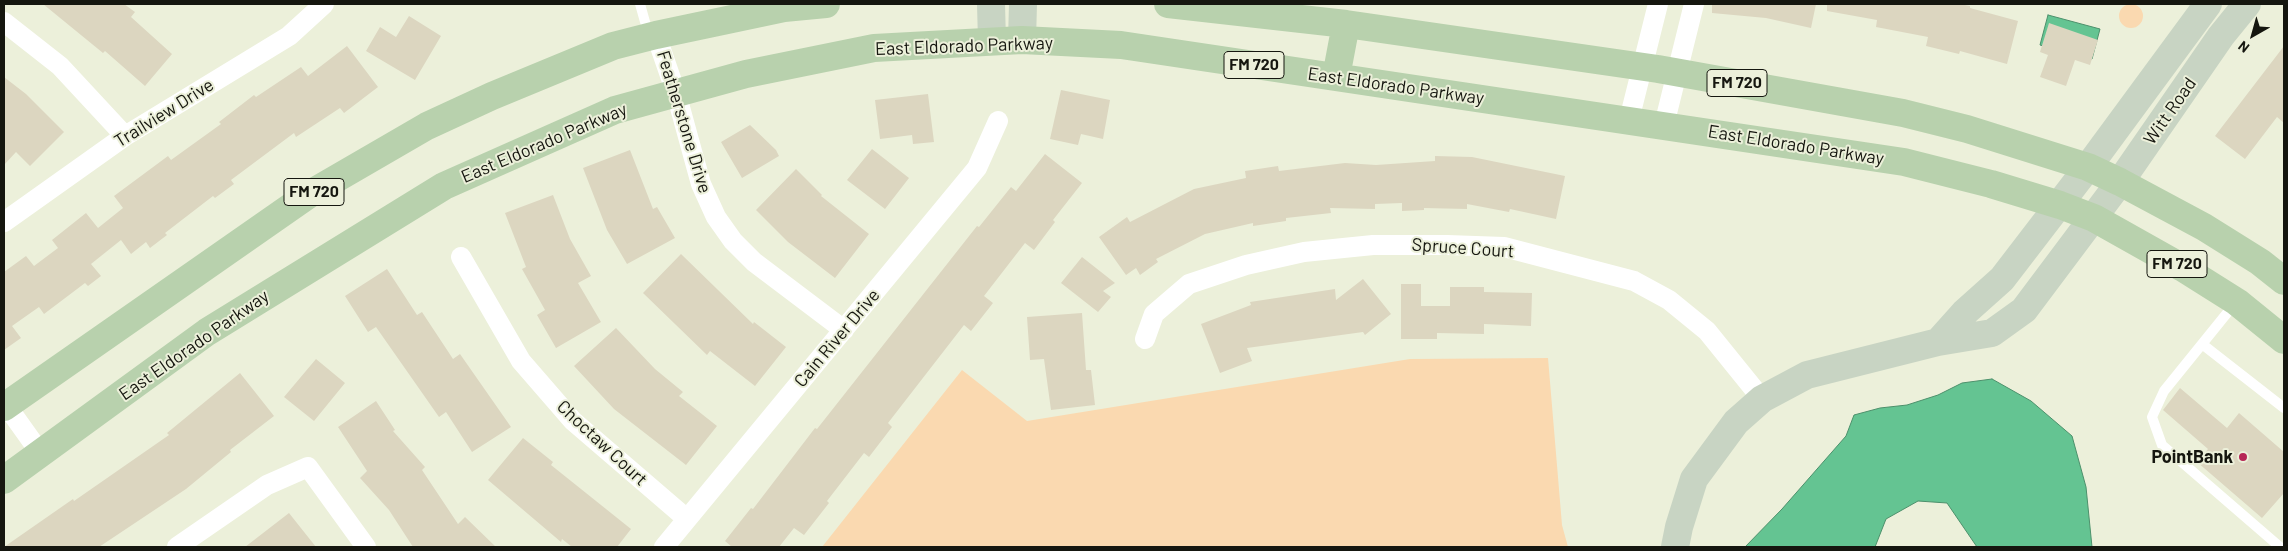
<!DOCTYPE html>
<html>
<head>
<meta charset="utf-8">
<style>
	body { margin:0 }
	#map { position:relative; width:2288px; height:551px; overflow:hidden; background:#ecf0da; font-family:Barlow,sans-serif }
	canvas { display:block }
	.frame { position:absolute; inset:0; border:5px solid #15160f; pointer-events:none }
	.north { position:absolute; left:2228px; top:10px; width:50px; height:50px; -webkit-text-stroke:4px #ecf0da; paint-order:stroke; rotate:218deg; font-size:14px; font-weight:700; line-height:20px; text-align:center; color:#15160f }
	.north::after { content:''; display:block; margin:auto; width:18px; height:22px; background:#15160f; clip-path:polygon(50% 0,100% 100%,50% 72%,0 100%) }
</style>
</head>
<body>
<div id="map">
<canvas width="2288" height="551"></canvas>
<div class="frame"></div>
<div class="north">N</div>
</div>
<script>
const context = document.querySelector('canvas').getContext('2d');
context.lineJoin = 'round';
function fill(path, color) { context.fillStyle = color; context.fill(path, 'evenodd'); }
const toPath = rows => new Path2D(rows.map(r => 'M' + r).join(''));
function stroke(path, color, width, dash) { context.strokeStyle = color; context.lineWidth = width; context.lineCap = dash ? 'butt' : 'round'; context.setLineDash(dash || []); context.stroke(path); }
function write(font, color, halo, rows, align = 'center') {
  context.font = font + ' Barlow,sans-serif'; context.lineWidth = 4; context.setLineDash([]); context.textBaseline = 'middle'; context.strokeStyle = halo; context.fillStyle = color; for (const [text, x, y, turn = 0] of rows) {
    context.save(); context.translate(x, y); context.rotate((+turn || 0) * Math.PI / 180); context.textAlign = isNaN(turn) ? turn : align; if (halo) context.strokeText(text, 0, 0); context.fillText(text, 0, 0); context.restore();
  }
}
const green = toPath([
	'2119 16a12 12 0 1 1 24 0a12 12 0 1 1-24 0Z',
	[1548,358,1562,525,1568,547,822,547,962,370,1027,421,1410,359]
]);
const water = toPath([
	[2048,15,2100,29,2092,59,2040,45,2048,15],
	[1992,379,2031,401,2072,436,2086,487,2092,547,1977,547,1947,503,1918,501,1886,519,1875,547,1745,547,1782,509,1846,436,1854,415,1880,408,1907,405,1938,395,1962,383,1992,379]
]);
const building = toPath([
	[43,4,124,4,135,12,131,17,172,54,145,86,105,51,103,53],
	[1712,4,1816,4,1811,28,1766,18,1712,13],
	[1827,4,1960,4,1970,6,1970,8,2018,21,2007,64,1960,51,1959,54,1926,46,1928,37,1876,27,1877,20,1827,11],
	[409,16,441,36,415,80,366,51,380,27,396,37],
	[2049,23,2098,40,2090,65,2075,60,2066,86,2040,77,2048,55,2040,52],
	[347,46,378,87,344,113,340,108,296,137,294,133,231,180,234,184,215,198,213,196,165,233,167,235,150,248,146,242,131,254,121,240,91,264,101,276,88,286,85,283,44,314,39,307,12,326,21,338,4,350,4,272,26,256,34,266,58,248,52,240,86,213,98,228,123,208,114,196,168,156,171,160,221,124,219,122,254,95,256,97,301,67,308,76],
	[2284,46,2284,123,2277,117,2245,159,2215,136],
	[4,77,26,94,64,132,30,166,16,152,4,165],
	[1061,90,1110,100,1103,139,1081,134,1078,145,1050,139],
	[928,94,934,142,913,144,912,135,880,139,875,100],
	[750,125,776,150,779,156,742,178,721,142],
	[872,149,909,178,885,209,847,180],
	[630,150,653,209,657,207,675,238,627,264,607,230,583,168],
	[1045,154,1082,183,1053,220,1055,222,1034,250,1025,243,984,296,993,303,971,331,964,325,888,423,892,427,869,457,864,453,827,501,829,503,804,535,794,528,779,547,732,547,725,541,751,508,753,509,815,428,817,429,977,226,979,227,1011,187,1016,191],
	[1435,156,1472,157,1565,176,1556,219,1510,209,1509,212,1467,204,1467,209,1424,208,1424,210,1402,211,1402,203,1375,204,1375,209,1330,208,1331,213,1286,218,1286,221,1253,226,1253,223,1205,234,1156,259,1158,262,1140,275,1136,268,1126,275,1099,237,1127,217,1130,222,1194,189,1246,178,1245,171,1278,166,1279,171,1345,163,1376,165,1435,161],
	[796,169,822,195,821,196,869,234,835,278,788,242,756,210],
	[553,195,570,239,591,276,578,283,601,322,556,348,537,315,545,310,522,269,526,267,505,213],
	[681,254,753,324,754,322,786,347,755,386,710,351,707,355,643,293],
	[1082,257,1115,283,1103,291,1111,297,1098,312,1061,283],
	[387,269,417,315,422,312,453,359,460,354,511,427,472,452,446,412,439,417,376,327,368,332,345,296],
	[1363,279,1391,314,1365,335,1363,332,1247,348,1252,361,1220,373,1201,324,1251,305,1250,302,1335,289,1336,300],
	[1401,284,1421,284,1421,306,1450,306,1450,287,1484,287,1484,292,1532,293,1531,326,1484,324,1484,334,1437,333,1437,339,1401,339],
	[1082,313,1086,370,1091,370,1095,405,1051,410,1044,359,1030,360,1027,317],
	[616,328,655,369,683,392,679,396,717,426,686,465,614,409,574,366],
	[316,359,345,383,314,421,284,397],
	[240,373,274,416,230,450,231,452,186,489,99,547,4,547,73,499,74,501,169,435,167,433],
	[2180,388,2227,428,2239,413,2284,452,2284,493,2262,518,2197,462,2208,449,2163,410],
	[376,401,395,430,393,431,425,467,422,470,458,524,465,517,496,547,413,547,389,510,360,478,367,471,338,427],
	[523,438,553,462,551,465,631,529,617,547,572,547,562,539,561,542,488,480],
	[289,513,316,547,245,547]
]);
const lane = toPath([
	[640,4,649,36],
	[2236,302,2164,391,2152,417,2162,445,2280,547],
	[2202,344,2284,408]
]);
const street = toPath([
	[4,22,60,66,125,136],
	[656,35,676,93,701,184,716,217,733,241,754,262,844,330],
	[1629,120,1658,4],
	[1664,125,1694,4],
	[4,222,125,136,289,36,324,4],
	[461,257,521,361,573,421,687,519],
	[1145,339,1154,314,1189,284,1246,265,1304,252,1373,245,1447,245,1504,247,1634,281,1669,300,1707,331,1762,399],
	[4,402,41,454],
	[177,547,267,485,308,467,366,547],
	[664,547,977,168,998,121]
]);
const secondary = toPath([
	[991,4,992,41],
	[1022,40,1023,4],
	[1938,342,1964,313,2002,279,2088,167,2208,4],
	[1675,547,1679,527,1694,479,1736,422,1762,399,1807,375,1938,342,1992,333,2024,310,2120,182,2221,36,2247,4]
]);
const primary = toPath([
	[1168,4,1346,24,1658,69,1903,113,1967,129,2088,167,2120,182,2204,227,2260,262,2284,281],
	[1336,77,1346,24],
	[4,407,308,195,427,126,492,96,613,46,656,35,784,8,826,4],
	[4,480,207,332,444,186,615,110,746,74,874,48,1022,40,1121,45,1904,162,1991,184,2060,205,2094,218,2183,268,2237,302,2284,340]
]);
const markers = [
	[2243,457,5,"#b62655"]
];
const shields = [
	[1254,65,60],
	[1737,83,60],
	[314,192,60],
	[2177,264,60]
];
const shieldNames = [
	["FM 720",1254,65],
	["FM 720",1737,83],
	["FM 720",314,192],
	["FM 720",2177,264]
];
const streetNames = [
	["East Eldorado Parkway",964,46,-2],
	["East Eldorado Parkway",1396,86,8],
	["Witt Road",2170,111,-55],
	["Trailview Drive",164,113,-32],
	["Featherstone Drive",684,122,73],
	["East Eldorado Parkway",544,143,-23],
	["East Eldorado Parkway",1796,145,9],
	["Spruce Court",1463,248,4],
	["Cain River Drive",837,338,-50],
	["East Eldorado Parkway",194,345,-35],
	["Choctaw Court",602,443,43]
];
const poiNames = [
	["PointBank",2233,457]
];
fill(green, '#fad9b0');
fill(water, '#64c492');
stroke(water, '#4c906b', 1);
fill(building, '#dcd6c0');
stroke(lane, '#fff', 10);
stroke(street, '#fff', 20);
stroke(secondary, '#c8d4c3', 28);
stroke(primary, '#b8d1ad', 28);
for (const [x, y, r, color] of markers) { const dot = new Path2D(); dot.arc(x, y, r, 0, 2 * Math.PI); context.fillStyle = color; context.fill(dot); stroke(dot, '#ecf0da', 2); }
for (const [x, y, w] of shields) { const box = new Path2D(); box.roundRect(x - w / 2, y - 13.5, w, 27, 4); context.fillStyle = '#ecf0da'; context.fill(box); stroke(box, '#15160f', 1); }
write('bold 16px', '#15160f', null, shieldNames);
write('18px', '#15160f', '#ecf0da', streetNames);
write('bold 18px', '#15160f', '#ecf0da', poiNames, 'right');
</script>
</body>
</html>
